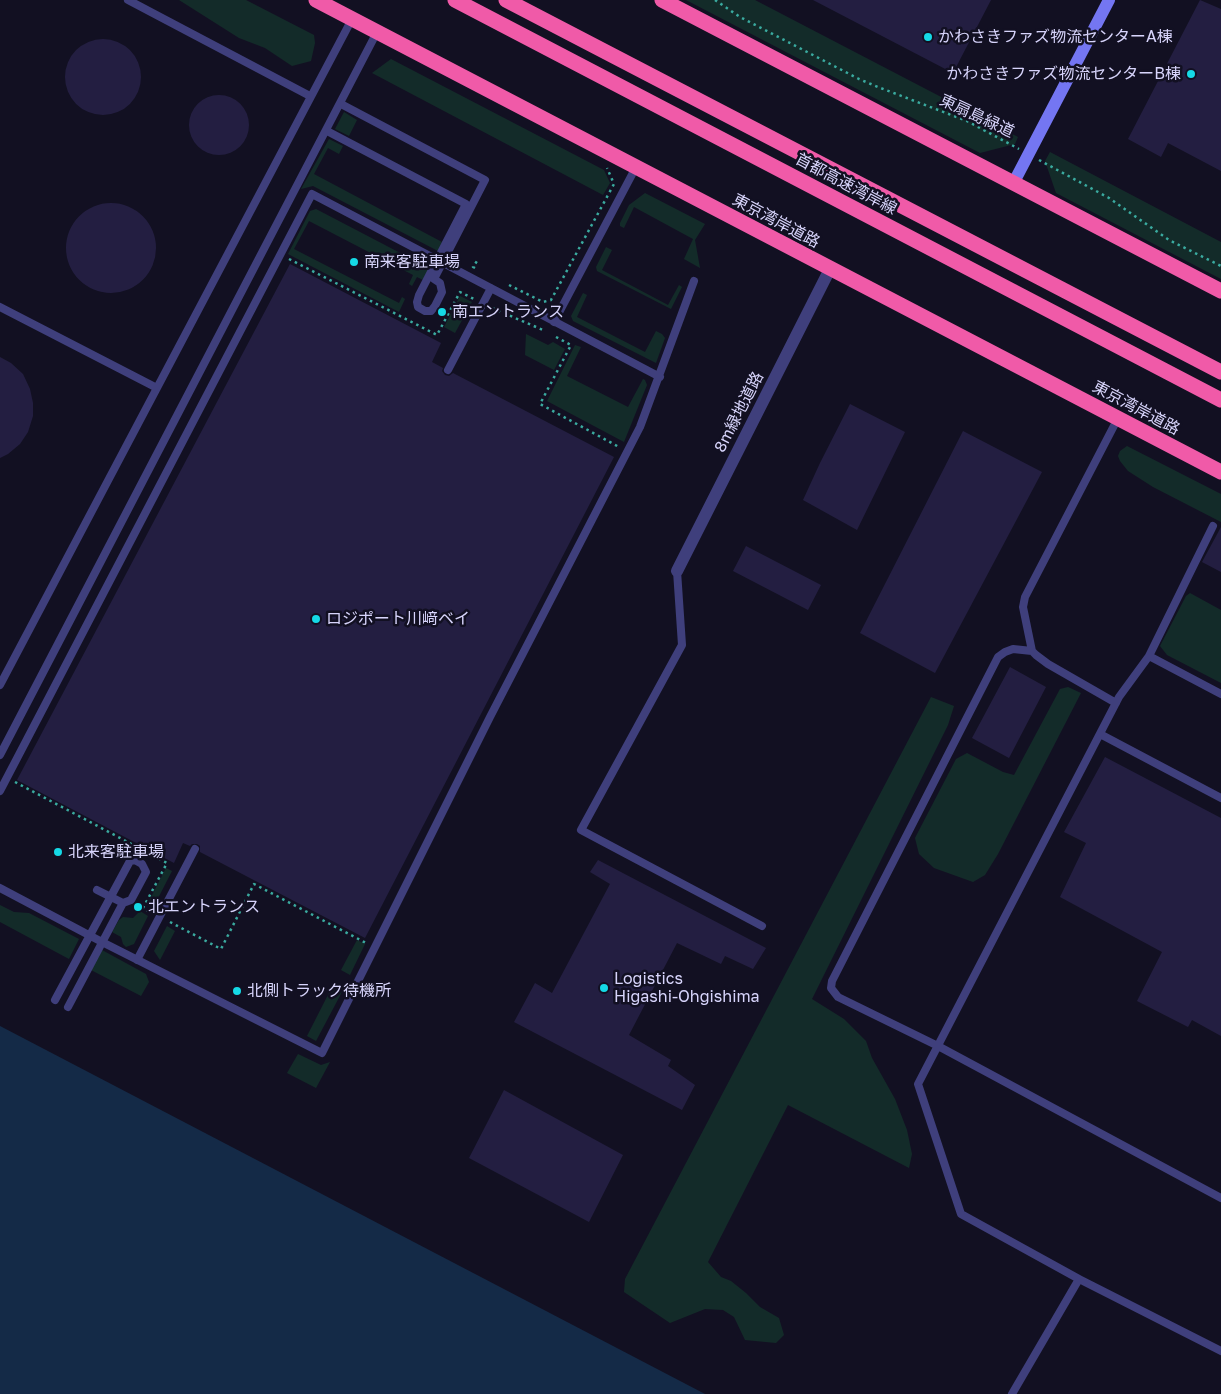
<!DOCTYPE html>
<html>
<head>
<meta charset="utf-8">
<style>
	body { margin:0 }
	canvas { display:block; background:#121022 }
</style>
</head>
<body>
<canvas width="1221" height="1394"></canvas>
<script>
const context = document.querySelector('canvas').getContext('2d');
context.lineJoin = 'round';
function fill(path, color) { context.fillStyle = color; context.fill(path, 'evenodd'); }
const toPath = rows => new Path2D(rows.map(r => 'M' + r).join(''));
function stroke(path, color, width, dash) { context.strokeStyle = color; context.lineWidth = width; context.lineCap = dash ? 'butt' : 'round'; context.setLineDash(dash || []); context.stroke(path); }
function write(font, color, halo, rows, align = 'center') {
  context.font = font + ' "Golos Text","Noto Sans JP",sans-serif'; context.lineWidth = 5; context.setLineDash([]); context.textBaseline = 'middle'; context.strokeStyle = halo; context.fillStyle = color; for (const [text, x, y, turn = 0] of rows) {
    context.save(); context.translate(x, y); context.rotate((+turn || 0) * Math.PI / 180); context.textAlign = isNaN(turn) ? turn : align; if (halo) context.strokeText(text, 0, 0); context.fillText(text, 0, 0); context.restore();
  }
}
const green = toPath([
	[179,0,246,0,314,35,315,43,311,61,292,66,265,48,239,38],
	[686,0,755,0,1018,137,1015,144,980,153],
	[391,59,604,170,610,183,603,195,372,73],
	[344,112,357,120,349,136,335,129],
	[329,139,343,146,339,154,328,148,314,174,442,242,438,251,313,186,301,189],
	[1050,152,1221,242,1221,279,1056,193,1045,161],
	[645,193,705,224,695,240,700,268,684,259,693,239,634,207,624,228,620,226,620,223,629,205],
	[316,209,429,268,423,280,417,277,412,286,409,284,413,275,309,221,294,249,399,303,402,297,405,299,399,312,288,254,310,211],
	[606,247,612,250,602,270,668,305,679,285,682,287,671,309,597,271,596,267],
	[583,293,587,295,577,317,645,352,656,331,662,334,665,338,656,363,573,321,571,316],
	[460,296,472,302,455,333,444,327],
	[526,334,548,345,553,342,565,349,554,370,525,355],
	[575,345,581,347,567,376,628,407,643,379,645,380,647,385,624,442,547,401],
	[1127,446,1221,494,1221,522,1153,487,1128,471,1120,461,1118,456,1120,451],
	[1190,593,1221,610,1221,683,1167,655,1160,646,1186,596],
	[1068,687,1081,693,998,854,985,875,973,882,934,868,919,854,915,838,956,759,967,753,1003,772,1014,775,1060,689],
	[931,697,954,706,948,725,812,999,844,1019,866,1041,872,1058,895,1099,907,1130,912,1154,909,1168,788,1105,708,1262,721,1277,731,1281,746,1293,760,1307,779,1318,784,1335,776,1343,745,1340,734,1317,723,1310,705,1309,670,1323,624,1292,625,1279],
	[166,868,172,871,153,908,147,905],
	[0,905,14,912,29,913,79,939,69,959,0,922],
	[140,911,148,916,134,944,126,947,123,944,121,937,112,932,119,920,123,917,133,918],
	[167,926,175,931,160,960,154,951],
	[357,940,365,944,350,975,341,970],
	[102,950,146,974,149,982,141,996,91,970],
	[333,985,343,990,316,1041,307,1036],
	[298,1054,321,1065,330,1062,316,1088,287,1073]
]);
const water = toPath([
	[0,1026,705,1394,0,1394]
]);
const building = toPath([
	[813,0,991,0,953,73],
	[1200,0,1221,9,1221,171,1168,143,1161,157,1128,139],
	'65 77a38 38 0 1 1 76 0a38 38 0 1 1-76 0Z',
	'189 125a30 30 0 1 1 60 0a30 30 0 1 1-60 0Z',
	'66 248a45 45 0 1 1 90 0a45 45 0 1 1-90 0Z',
	[290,264,441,343,432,362,443,368,442,371,445,375,449,376,453,373,614,457,365,938,200,852,200,846,197,844,192,844,190,846,183,843,174,863,17,780],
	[0,357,11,363,23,374,30,389,33,403,33,416,28,432,20,444,8,454,0,458],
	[850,404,905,432,857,530,803,500,820,463],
	[963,431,1042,472,935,673,860,633],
	[1221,527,1221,572,1202,562],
	[746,546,821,585,808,610,733,571],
	[1010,667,1046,687,1009,758,972,738],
	[1105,757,1221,818,1221,1036,1192,1020,1188,1027,1137,1001,1162,952,1060,897,1086,843,1064,832],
	[598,860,766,948,753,969,725,956,721,964,677,943,629,1035,671,1060,668,1066,695,1085,682,1110,514,1022,535,983,552,993,610,884,590,872],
	[504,1090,623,1155,589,1222,469,1158]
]);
const path = toPath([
	[715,0,740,17,859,79,878,87,967,121,1019,149],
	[1039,160,1109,198,1169,240,1221,266],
	[289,259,437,335,460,292,474,299],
	[475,268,473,267,477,261],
	[509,285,543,302,551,300,614,184,607,168],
	[492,308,543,330],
	[556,337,571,345,540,404,619,447],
	[15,782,167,863,143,908,150,912],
	[170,922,221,949,254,884,366,943]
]);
const lane = toPath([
	[128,0,310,96],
	[327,131,466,204,419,295,417,302,418,307,425,311,431,311,435,306,442,292,440,283,434,279,485,180,341,104],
	[0,307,157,388],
	[554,322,636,167],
	[448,370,491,288],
	[1213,526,1149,656,1119,697,918,1084,961,1214,1079,1279,1221,1351],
	[677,571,682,645,581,830,762,926],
	[1032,651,1013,649,1005,652,998,657,832,981,831,988,838,997,938,1046,1221,1198],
	[1149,656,1221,694],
	[0,685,352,19],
	[1116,703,1048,664,1036,655,1032,651,1023,607,1025,597,1118,418],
	[1100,734,1221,798],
	[0,755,377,32],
	[0,791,312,194,660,377],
	[0,888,102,942,322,1053,490,717,640,427,694,281],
	[97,890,123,903],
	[137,960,195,849],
	[55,1000,130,861,135,860,142,864,146,872,131,900,123,903,68,1007],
	[1012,1394,1079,1279]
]);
const street = toPath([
	[677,571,830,269]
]);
const secondary = toPath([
	[1014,182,1109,0]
]);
const highway = toPath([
	[316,0,1221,472],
	[455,0,1221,400],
	[506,0,1221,372],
	[662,0,1221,291]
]);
const markers = [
	[928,37,5,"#15d9e6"],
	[1191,74,5,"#15d9e6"],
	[354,262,5,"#15d9e6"],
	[442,312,5,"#15d9e6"],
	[316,619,5,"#15d9e6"],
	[58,852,5,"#15d9e6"],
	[138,907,5,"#15d9e6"],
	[604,988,5,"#15d9e6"],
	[237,991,5,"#15d9e6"]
];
const poiNames = [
	["かわさきファズ物流センターA棟",938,37],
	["かわさきファズ物流センターB棟",1181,74,"right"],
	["南来客駐車場",364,262],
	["南エントランス",452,312],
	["ロジポート川﨑ベイ",326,619],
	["北来客駐車場",68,852],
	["北エントランス",148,907],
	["Logistics",614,979],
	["Higashi-Ohgishima",614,997],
	["北側トラック待機所",247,991]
];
const streetNames = [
	["東扇島緑道",977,116,25],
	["首都高速湾岸線",846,184,28],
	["東京湾岸道路",776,221,28],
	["東京湾岸道路",1136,408,28],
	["8m緑地道路",739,412,-63]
];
fill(green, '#132b29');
fill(water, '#142a47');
fill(building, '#231e41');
stroke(path, '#3aaa9f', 2.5, [2.5, 4]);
stroke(lane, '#3f3f7c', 8);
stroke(street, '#3f3f7c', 12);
stroke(secondary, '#7476f2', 12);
stroke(highway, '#f05aa8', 15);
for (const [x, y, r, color] of markers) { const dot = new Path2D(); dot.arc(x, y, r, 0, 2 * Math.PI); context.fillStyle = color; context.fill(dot); stroke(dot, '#121022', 2); }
write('16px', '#d7d4fb', '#121022', poiNames, 'left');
write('16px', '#d7d4fb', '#121022', streetNames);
</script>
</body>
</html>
